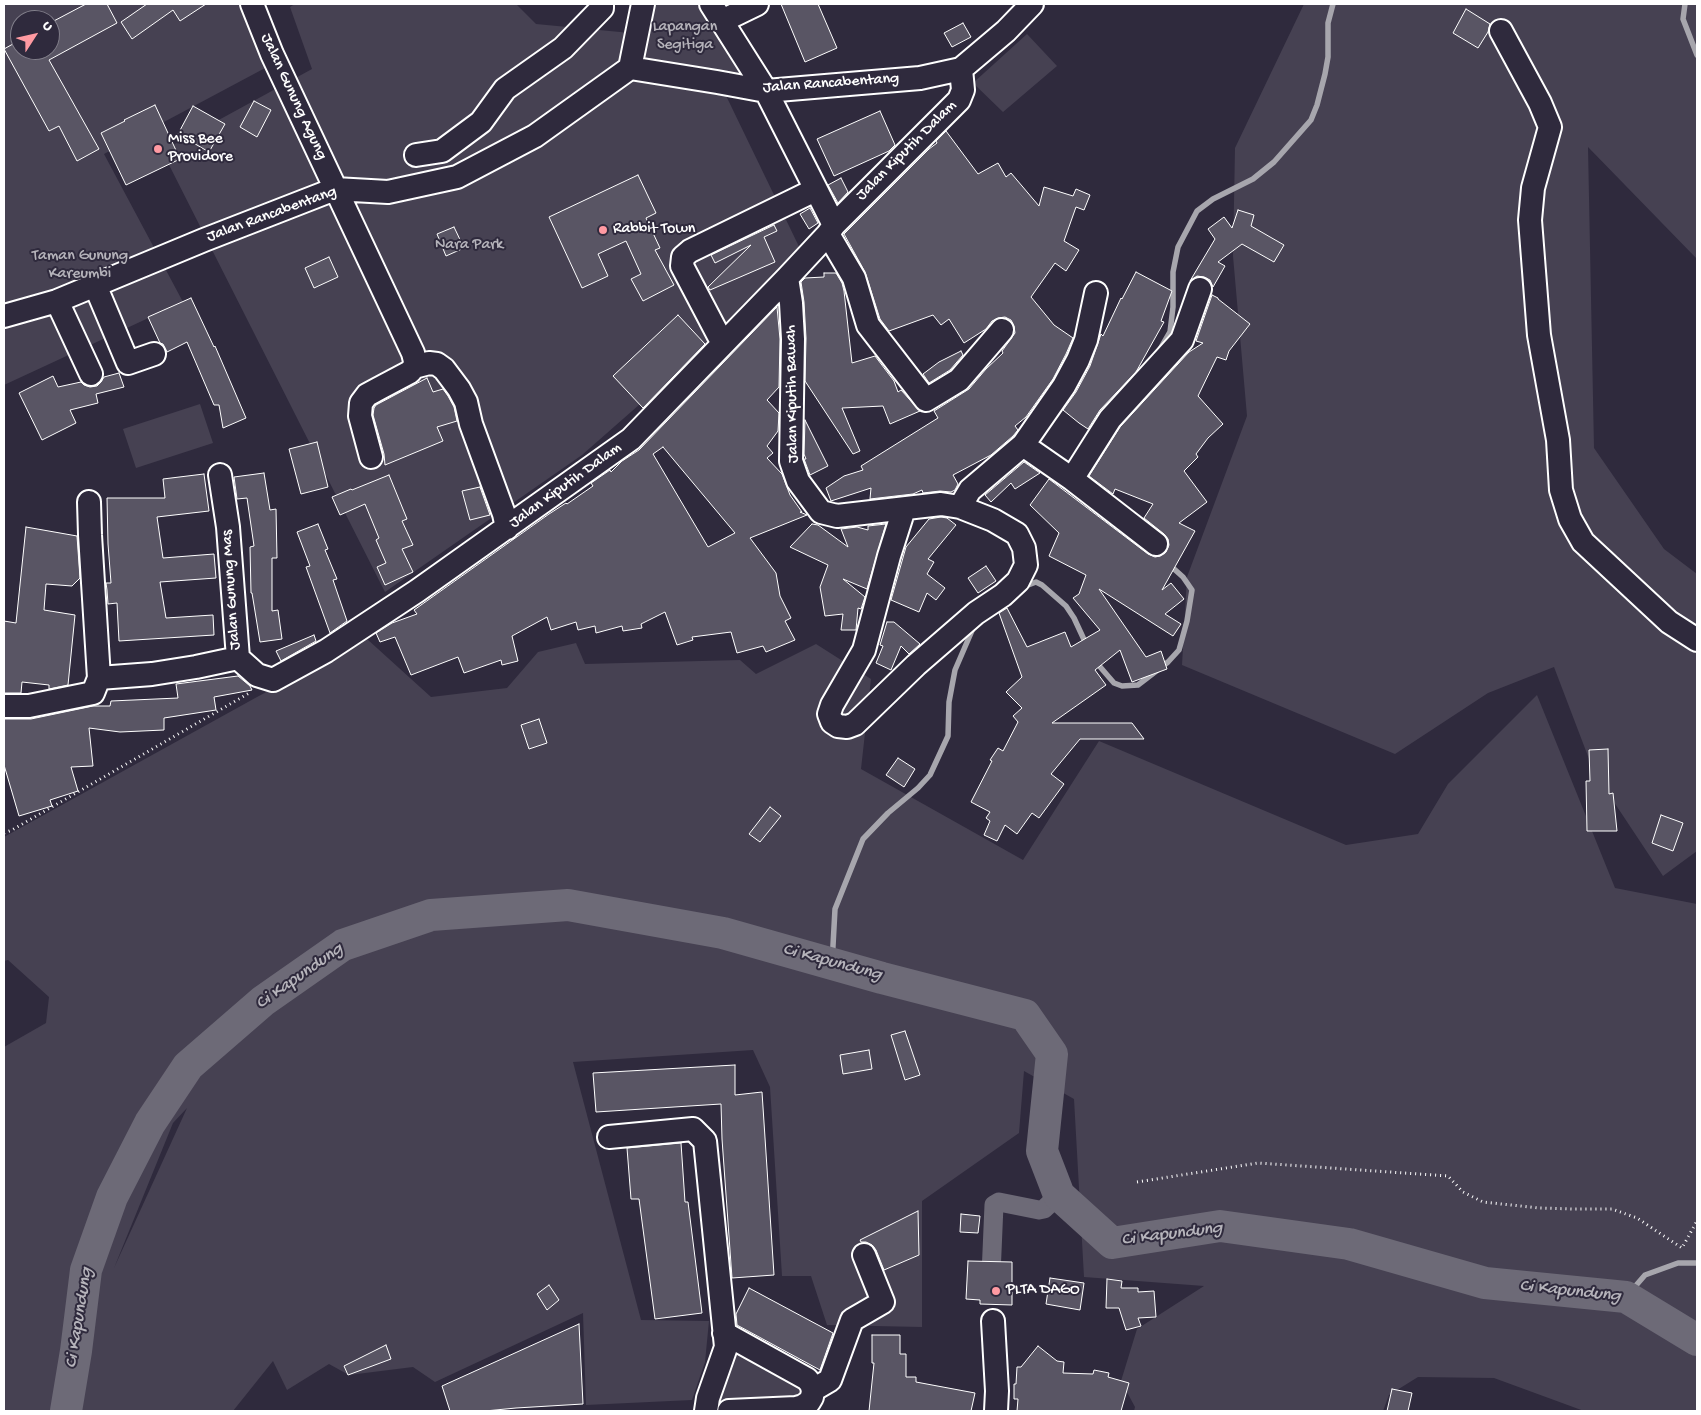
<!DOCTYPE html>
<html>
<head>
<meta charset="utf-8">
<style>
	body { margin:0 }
	#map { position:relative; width:1701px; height:1415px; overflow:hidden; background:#2f2a3d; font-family:"Gochi Hand",sans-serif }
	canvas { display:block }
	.frame { position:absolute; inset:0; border:5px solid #fff; pointer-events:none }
	.north { position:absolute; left:10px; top:10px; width:50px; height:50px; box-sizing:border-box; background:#2f2a3d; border:1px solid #827f8b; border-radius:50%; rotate:55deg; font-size:14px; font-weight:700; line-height:20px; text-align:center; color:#fff }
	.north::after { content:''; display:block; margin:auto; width:18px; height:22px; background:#ff9aa2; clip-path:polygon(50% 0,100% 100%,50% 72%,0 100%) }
</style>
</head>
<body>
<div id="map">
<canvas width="1701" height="1415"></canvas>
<div class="frame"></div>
<div class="north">U</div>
</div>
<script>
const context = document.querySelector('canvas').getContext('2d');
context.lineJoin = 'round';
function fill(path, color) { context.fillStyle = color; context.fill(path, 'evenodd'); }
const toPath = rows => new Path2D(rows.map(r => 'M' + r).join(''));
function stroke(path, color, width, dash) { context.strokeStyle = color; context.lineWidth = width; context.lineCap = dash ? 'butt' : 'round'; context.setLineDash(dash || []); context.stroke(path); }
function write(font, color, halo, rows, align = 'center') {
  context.font = font + ' "Gochi Hand",sans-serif'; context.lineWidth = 4; context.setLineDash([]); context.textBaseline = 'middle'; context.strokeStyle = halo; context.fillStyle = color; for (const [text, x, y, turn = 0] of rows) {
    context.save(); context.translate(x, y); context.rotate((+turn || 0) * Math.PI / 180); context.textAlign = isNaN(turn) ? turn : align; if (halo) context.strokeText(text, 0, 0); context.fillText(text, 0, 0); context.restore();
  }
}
const green = toPath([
	[4,4,240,4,267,67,104,154,183,302,4,385],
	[20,20,50,20,50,50,20,50],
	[295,4,516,4,536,24,641,34,646,4,704,4,751,82,717,77,805,259,582,455,385,592,162,151,312,69,290,7],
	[1304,4,1697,4,1697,259,1588,147,1594,448,1664,549,1697,574,1697,851,1663,876,1594,772,1554,667,1488,693,1395,754,1182,665,1187,577,1247,416,1233,256,1235,148],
	[1027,34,1057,66,1003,112,973,83],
	[200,404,213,443,136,468,123,429],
	[367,639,431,697,507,688,538,652,576,643,585,664,740,660,756,674,816,644,871,679,861,769,1023,860,1099,741,1346,845,1418,834,1448,784,1537,695,1615,888,1697,904,1697,1411,1584,1411,1494,1378,1418,1377,1389,1395,1383,1411,1134,1411,1135,1407,1121,1381,1137,1329,1204,1286,1084,1277,1074,1099,1024,1071,1019,1133,922,1201,922,1327,827,1325,811,1276,782,1276,770,1087,753,1050,573,1062,641,1320,709,1321,705,1362,692,1400,586,1405,583,1313,435,1382,413,1367,349,1375,329,1364,287,1390,273,1361,233,1411,4,1411,4,1047,46,1023,49,997,8,960,4,961,4,837,257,697],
	[187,1108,114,1268,173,1123],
	[728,1347,809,1385,796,1405,709,1410]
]);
const stream = toPath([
	[1685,4,1683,19,1697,55],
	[1159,351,1170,332,1173,307,1173,272,1178,247,1197,211,1213,199,1253,179,1274,162,1311,120,1317,105,1325,74,1328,57,1328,23,1333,4],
	[1023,587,1036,582,1042,585,1066,606,1074,618,1087,646],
	[1095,661,1114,683,1122,686,1138,685,1168,662,1179,650,1187,621,1192,590,1183,577,1153,550],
	[832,964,835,909,863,839,888,813,918,788,930,775,948,736,949,702,955,670,974,626],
	[1626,1297,1645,1275,1678,1263,1697,1263]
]);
const canal = toPath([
	[991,1275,994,1205,999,1202,1039,1210,1044,1209,1059,1195]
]);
const river = toPath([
	[66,1411,76,1351,86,1270,112,1197,150,1123,188,1066,263,1001,343,945,431,915,568,905,723,933,882,978,1025,1015,1052,1054,1042,1151,1059,1195,1112,1243,1220,1226,1349,1244,1485,1283,1626,1297,1697,1340]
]);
const building = toPath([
	[86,4,107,4,117,23,49,60,99,149,77,161,59,126,49,131,4,49,20,40,20,50,50,50,50,23,86,4],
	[147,4,206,4,180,21,173,10,132,39,121,22,147,4],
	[781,4,818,4,837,48,805,62,781,4],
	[1466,9,1490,24,1488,32,1478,48,1453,33,1466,9],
	[963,23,971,37,952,47,944,33,963,23],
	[254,101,271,110,257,137,240,127,254,101],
	[155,105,180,159,126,185,101,133,125,121,124,120,155,105],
	[193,106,225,124,209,152,178,134,193,106],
	[880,111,895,145,889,151,834,176,817,139,880,111],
	[946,131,978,174,998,163,1006,177,1011,173,1039,206,1044,187,1073,196,1076,189,1090,195,1084,210,1076,207,1064,241,1079,250,1066,271,1055,263,1031,297,1054,325,1073,338,1066,354,1053,379,1026,417,1015,426,1018,430,1013,436,991,455,953,475,958,484,955,490,951,492,940,491,923,493,922,490,913,494,870,499,871,488,831,501,826,488,844,476,863,470,861,466,938,418,934,411,969,389,986,369,1003,353,1002,351,1015,333,1014,326,1011,320,1005,317,998,318,992,321,986,329,964,343,949,319,941,325,933,315,889,331,880,319,865,272,844,234,929,149,937,143,936,141,946,131],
	[638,175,656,213,646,218,660,248,655,250,674,285,643,301,631,279,641,274,626,241,598,254,608,276,582,288,549,217,638,175],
	[841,178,848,192,838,203,828,185,841,178],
	[810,208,818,223,809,229,800,214,810,208],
	[1238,210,1254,215,1251,226,1284,245,1274,262,1242,244,1218,262,1225,266,1213,287,1210,280,1204,277,1197,276,1190,281,1215,239,1208,229,1224,217,1232,228,1238,210],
	[774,225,777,231,764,237,775,262,710,290,708,287,751,245,715,263,711,255,774,225],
	[454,227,464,248,446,256,437,234,454,227],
	[329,257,338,277,314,288,305,268,329,257],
	[1136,272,1172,291,1161,321,1164,322,1136,372,1100,410,1088,429,1079,423,1063,410,1076,392,1090,366,1101,334,1103,336,1121,298,1122,299,1136,272],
	[824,273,836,273,842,283,844,291,852,363,875,356,894,381,898,392,901,390,920,411,890,424,883,406,842,408,860,451,853,454,805,381,806,338,804,302,801,282,805,278,824,277,824,273],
	[1212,295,1218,298,1218,299,1250,324,1229,351,1226,360,1217,357,1198,396,1223,424,1208,438,1196,454,1198,457,1184,471,1207,502,1179,523,1195,531,1162,590,1171,583,1184,599,1165,614,1181,624,1173,636,1099,589,1146,657,1161,651,1167,669,1132,682,1120,650,1095,670,1106,685,1052,723,1132,723,1144,739,1080,739,1051,774,1064,784,1039,818,1032,813,1017,834,1005,825,997,841,984,835,990,821,986,818,990,812,971,802,992,761,990,760,998,748,1003,751,1018,722,1013,716,1022,708,1006,692,1022,677,999,613,1007,608,1027,647,1065,632,1071,647,1100,630,1073,598,1079,594,1086,575,1049,556,1059,533,1030,505,1049,479,1148,554,1155,557,1160,556,1166,552,1169,545,1168,539,1164,534,1144,518,1153,504,1115,489,1113,494,1089,476,1120,427,1189,352,1203,343,1196,341,1212,295],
	[191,298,214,347,215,346,246,418,223,428,219,405,214,405,187,342,167,352,163,344,160,343,148,317,191,298],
	[777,307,780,339,779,387,767,400,779,413,778,431,767,446,773,453,767,458,782,474,790,495,802,512,800,512,807,515,750,538,776,573,780,596,791,618,785,621,795,640,766,652,763,646,737,653,731,632,692,637,693,640,677,645,665,612,641,624,642,628,623,631,622,626,596,633,595,626,578,630,576,622,551,630,547,617,512,636,518,661,502,665,501,660,464,673,458,657,411,675,395,637,380,642,376,633,392,623,417,614,414,610,549,514,566,503,567,504,593,486,591,483,610,470,611,472,622,461,639,450,777,307],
	[663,447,735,533,708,547,653,454,663,447],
	[678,315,705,344,643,408,613,376,678,315],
	[961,351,963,355,950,370,929,383,923,374,939,362,961,351],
	[119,373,124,387,96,394,98,403,70,410,76,423,42,440,19,393,53,376,58,387,81,382,84,385,90,387,97,386,101,382,104,377,119,373],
	[427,378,433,392,443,389,448,396,454,407,457,421,437,427,443,441,385,465,384,454,373,415,374,408,376,405,427,378],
	[805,420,828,466,810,475,804,459,806,459,804,454,805,420],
	[317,442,328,487,301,494,289,449,317,442],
	[1024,462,1040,473,1015,489,1011,483,991,502,985,495,1024,462],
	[264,473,270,510,276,509,277,558,272,558,272,611,278,610,282,639,260,642,252,593,251,593,250,547,254,546,247,498,237,499,234,477,264,473],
	[204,474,209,511,157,517,163,558,214,554,216,578,160,582,166,618,213,615,214,635,119,641,117,603,108,604,107,590,106,583,111,583,108,544,107,498,165,498,163,479,204,474],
	[389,475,407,519,402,521,413,545,402,549,413,572,385,585,377,567,386,563,376,540,379,538,365,504,340,515,332,497,351,489,352,490,389,475],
	[480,487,490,515,470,520,462,491,480,487],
	[941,517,947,518,956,525,928,559,934,562,927,574,945,588,936,600,927,593,919,612,891,600,906,547,929,519,941,517],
	[318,524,328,549,325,550,337,579,333,580,347,621,330,633,306,567,310,566,297,532,318,524],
	[812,524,818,525,848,547,841,529,857,527,868,530,868,526,886,524,867,589,843,579,865,597,861,609,858,608,856,630,841,630,843,614,825,616,820,587,828,565,790,547,812,524],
	[26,527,77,536,80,578,72,586,46,584,44,610,75,615,68,685,49,689,49,685,22,682,21,693,4,693,4,621,16,623,26,527],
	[986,566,996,581,978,593,968,578,986,566],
	[887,622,894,622,920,644,909,654,901,646,891,670,876,663,883,646,880,645,887,622],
	[314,635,316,641,281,661,276,651,314,635],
	[238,676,250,686,252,690,214,697,216,710,164,718,164,730,120,732,89,728,93,766,71,767,78,791,50,800,52,806,19,816,4,765,4,719,31,719,93,706,110,706,111,701,178,698,176,684,238,676],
	[539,719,547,743,529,749,521,725,539,719],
	[1608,749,1609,794,1613,793,1617,831,1587,831,1586,781,1590,781,1589,750,1608,749],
	[898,758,915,769,904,787,886,775,898,758],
	[770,807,781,816,760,842,749,834,770,807],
	[1661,815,1683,823,1673,851,1652,843,1661,815],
	[905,1031,920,1075,905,1080,891,1035,905,1031],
	[869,1050,872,1069,843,1074,840,1055,869,1050],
	[735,1065,735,1095,762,1092,774,1275,732,1278,722,1139,721,1104,596,1112,593,1073,735,1065],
	[681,1143,685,1202,688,1202,702,1313,655,1319,639,1199,631,1199,627,1148,681,1143],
	[918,1211,919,1255,884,1270,876,1250,872,1245,866,1242,861,1242,860,1240,918,1211],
	[961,1214,980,1216,978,1233,960,1232,961,1214],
	[968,1261,1012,1262,1012,1305,980,1304,980,1300,966,1299,968,1261],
	[1050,1278,1084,1283,1080,1310,1046,1304,1050,1278],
	[1107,1279,1122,1281,1121,1288,1138,1288,1138,1292,1154,1291,1156,1317,1138,1318,1141,1326,1126,1330,1119,1308,1106,1308,1107,1279],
	[549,1285,559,1300,547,1310,537,1294,549,1285],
	[749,1288,833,1333,820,1370,737,1325,736,1314,749,1288],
	[579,1324,583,1404,516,1408,485,1411,450,1411,442,1386,579,1324],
	[872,1335,900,1335,900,1354,906,1354,906,1377,916,1377,916,1382,975,1393,971,1411,869,1411,874,1363,872,1363,872,1335],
	[386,1345,391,1359,348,1375,344,1366,386,1345],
	[1038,1346,1057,1361,1064,1362,1063,1373,1093,1374,1094,1370,1109,1373,1108,1377,1129,1383,1121,1411,1017,1411,1018,1399,1014,1399,1014,1384,1016,1384,1017,1367,1021,1367,1038,1346],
	[1392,1389,1412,1393,1408,1411,1387,1411,1392,1389]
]);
const path = toPath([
	[4,833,12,830,251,692],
	[1137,1182,1258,1163,1448,1176,1463,1192,1483,1202,1539,1208,1574,1209,1612,1209,1637,1218,1682,1248,1697,1221]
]);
const minor = toPath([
	[252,4,272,54,413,353,415,361,414,367,410,372,378,389,367,395,361,403,360,416,371,457],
	[711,4,766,91,834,225],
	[722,21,757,4],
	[1501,31,1540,103,1550,127,1533,188,1530,220,1539,335,1558,440,1561,490,1570,519,1583,542,1669,622,1697,640],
	[630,68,643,4],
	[416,155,442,151,481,122,505,89,563,48,602,8,602,4],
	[828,234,854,278,868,325,926,400,959,380,1002,330],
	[787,278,791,303,793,339,791,461,798,481,821,512,837,516,941,504,960,507,993,520,1017,534,1024,548,1026,565,1018,581,1003,595,976,613,916,665,855,724,847,727,838,726,832,722,829,714,832,705,864,650,889,556,904,509],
	[95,285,128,363,154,354],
	[57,301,91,374],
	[4,316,57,301,204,240,335,189,388,192,457,177,535,136,630,68,717,82,766,91,920,78,961,69,1006,31,1032,4],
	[723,344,682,266,683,257,690,251,815,190],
	[414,367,429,363,437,364,444,369,459,389,466,402,471,424,504,514,507,528],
	[1023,445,1064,386,1078,360,1086,340,1096,293],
	[1072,479,1110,419,1182,340,1200,289],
	[960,507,970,490,1023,445,1072,479,1156,544],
	[238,658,257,675,273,680,326,651,417,591,631,439,787,278,828,234,834,225,959,100,963,90,961,69],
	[99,678,152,674,196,667,238,658,228,527,220,475],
	[4,706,29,706,93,693,99,678,90,535,89,502],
	[609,1137,693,1129,705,1141,726,1347,708,1398,706,1411],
	[993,1321,997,1391,996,1411],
	[724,1333,807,1379,811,1384,813,1390,812,1397,809,1402,803,1406,796,1408,729,1411],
	[813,1390,830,1380,852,1320,883,1302,864,1255]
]);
const markers = [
	[158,149,5,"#ff9aa2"],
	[603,230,5,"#ff9aa2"],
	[996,1291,5,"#ff9aa2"]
];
const parkNames = [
	["Lapangan",685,28],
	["Segitiga",685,46],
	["Nara Park",469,246],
	["Taman Gunung",80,257],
	["Kareumbi",80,275]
];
const streetNames = [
	["Jalan Rancabentang",831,84,-4],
	["Jalan Gunung Agung",293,97,65],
	["Jalan Kiputih Dalam",907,151,-45],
	["Jalan Rancabentang",272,215,-20],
	["Jalan Kiputih Bawah",793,394,-91],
	["Jalan Kiputih Dalam",566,486,-36],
	["Jalan Gunung Mas",232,590,-94]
];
const poiNames = [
	["Miss Bee",168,140],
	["Providore",168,158],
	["Rabbit Town",613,230],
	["PLTA DAGO",1006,1291]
];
const waterNames = [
	["Ci Kapundung",832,963,15],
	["Ci Kapundung",300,977,-35],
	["Ci Kapundung",1172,1235,-7],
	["Ci Kapundung",1570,1292,6],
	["Ci Kapundung",80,1318,-81]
];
fill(green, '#464152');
stroke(stream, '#a7a6ad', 5.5);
stroke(canal, '#6d6a77', 19);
stroke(river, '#6d6a77', 32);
fill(building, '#595564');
stroke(building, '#fff', 1);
stroke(minor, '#fff', 26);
stroke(path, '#fff', 3, [1, 4]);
stroke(minor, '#2f2a3d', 22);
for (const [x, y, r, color] of markers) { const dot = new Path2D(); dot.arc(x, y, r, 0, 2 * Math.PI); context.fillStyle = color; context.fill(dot); stroke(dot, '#2f2a3d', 2); }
write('16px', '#b5b3ba', '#2f2a3d', parkNames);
write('16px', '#fff', '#2f2a3d', streetNames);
write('16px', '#fff', '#2f2a3d', poiNames, 'left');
write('italic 18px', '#b6b4bb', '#2f2a3d', waterNames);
</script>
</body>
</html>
